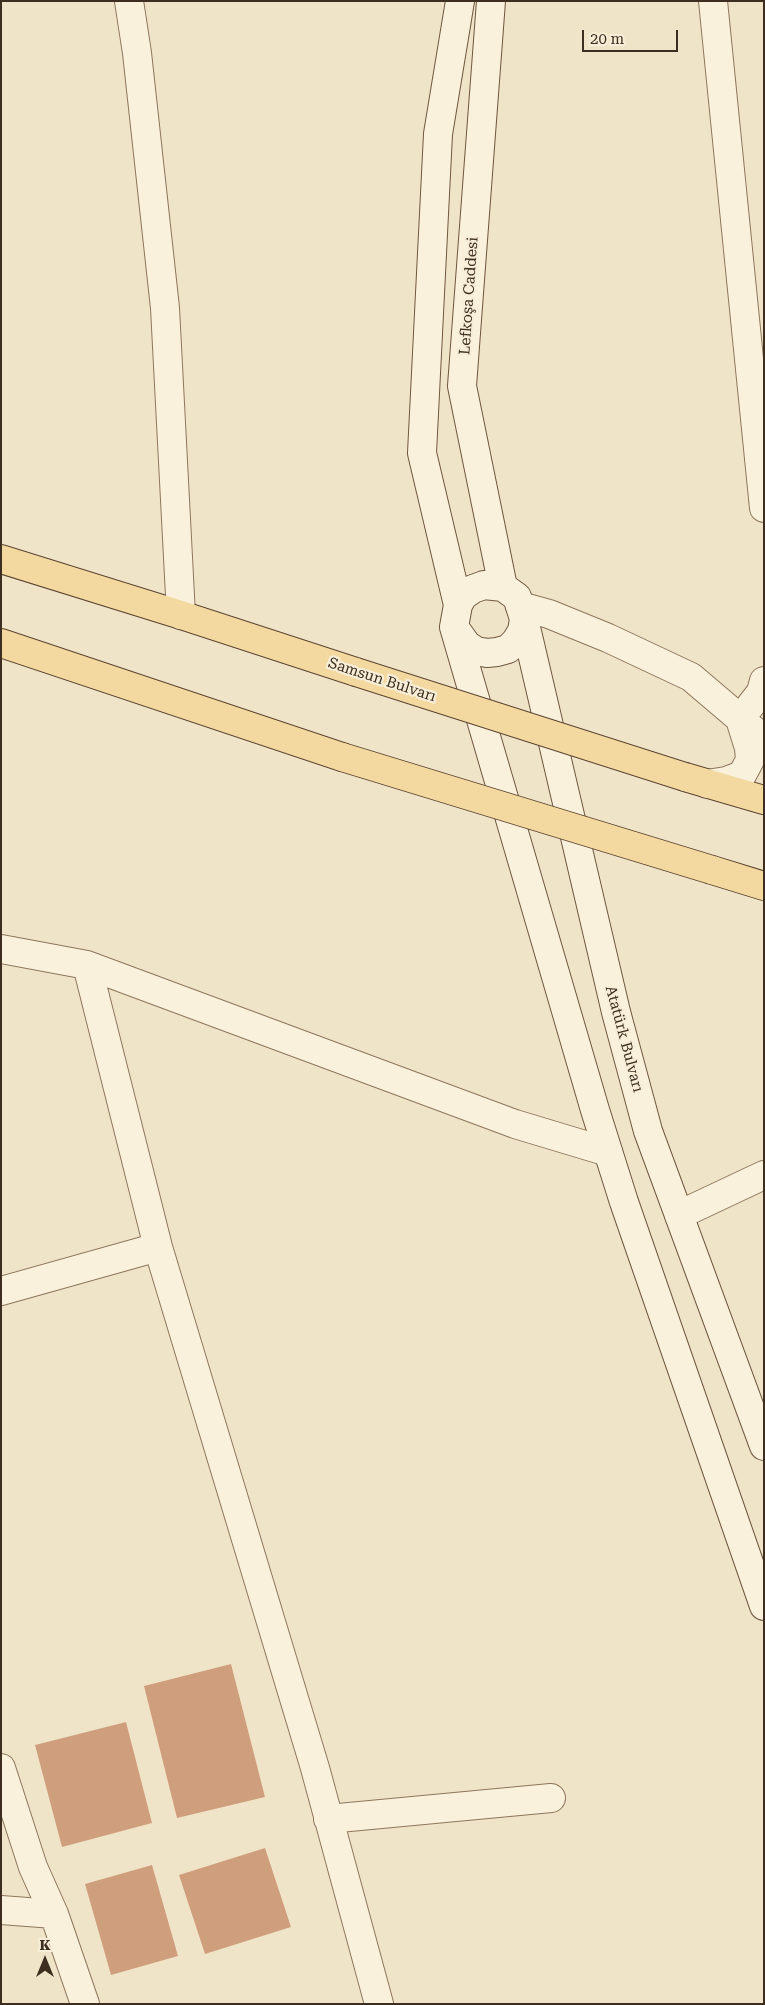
<!DOCTYPE html>
<html>
<head>
<meta charset="utf-8">
<style>
	body { margin:0 }
	#map { position:relative; width:765px; height:2005px; overflow:hidden; background:#f0e4c8; font-family:"Roboto Serif",serif }
	canvas { display:block }
	.frame { position:absolute; inset:0; border:2px solid #3d2e20; pointer-events:none }
	.north { position:absolute; left:20px; top:1935px; width:50px; height:50px; -webkit-text-stroke:4px #f7eed8; paint-order:stroke; rotate:0deg; font-size:14px; font-weight:700; line-height:20px; text-align:center; color:#3d2e20 }
	.north::after { content:''; display:block; margin:auto; width:18px; height:22px; background:#3d2e20; clip-path:polygon(50% 0,100% 100%,50% 72%,0 100%) }
	.scale { position:absolute; left:582px; top:30px; width:96px; height:22px; box-sizing:border-box; border:2px solid #3d2e20; border-top:0; padding-left:6px; font-size:15px; line-height:18px; white-space:nowrap; color:#3d2e20; -webkit-text-stroke:4px #f7eed8; paint-order:stroke }
</style>
</head>
<body>
<div id="map">
<canvas width="765" height="2005"></canvas>
<div class="frame"></div>
<div class="north">K</div>
<div class="scale">20 m</div>
</div>
<script>
const context = document.querySelector('canvas').getContext('2d');
context.lineJoin = 'round';
function fill(path, color) { context.fillStyle = color; context.fill(path, 'evenodd'); }
const toPath = rows => new Path2D(rows.map(r => 'M' + r).join(''));
function stroke(path, color, width, dash) { context.strokeStyle = color; context.lineWidth = width; context.lineCap = dash ? 'butt' : 'round'; context.setLineDash(dash || []); context.stroke(path); }
function write(font, color, halo, rows, align = 'center') {
  context.font = font + ' "Roboto Serif",serif'; context.lineWidth = 4.5; context.setLineDash([]); context.textBaseline = 'middle'; context.strokeStyle = halo; context.fillStyle = color; for (const [text, x, y, turn = 0] of rows) {
    context.save(); context.translate(x, y); context.rotate((+turn || 0) * Math.PI / 180); context.textAlign = isNaN(turn) ? turn : align; if (halo) context.strokeText(text, 0, 0); context.fillText(text, 0, 0); context.restore();
  }
}
const building = toPath([
	[231,1664,265,1797,177,1818,144,1686],
	[126,1722,152,1823,62,1847,35,1745],
	[265,1848,291,1927,205,1954,179,1875],
	[152,1865,178,1956,111,1975,85,1884]
]);
const street = toPath([
	[129,1,137,53,165,308,181,615],
	[713,1,764,508],
	[520,606,549,614,608,638,691,677,764,739],
	[740,719,761,692,764,681],
	[707,784,726,781,742,775,750,760,749,748,740,719],
	[1,949,87,965,515,1124,608,1152],
	[87,965,158,1247,315,1768,379,2004],
	[679,1215,764,1175],
	[1,1291,158,1247],
	[1,1768,33,1867,54,1914,85,2004],
	[328,1819,551,1798],
	[1,1910,54,1914]
]);
const secondary = toPath([
	[491,1,462,386,503,587],
	[484,585,503,587,517,597,524,619,522,631,516,641,508,649,497,652,487,653,476,651,467,645,454,627,458,605,463,596,473,589,484,585],
	[458,605,422,453,438,134,460,1],
	[524,619,616,1012,648,1131,764,1446],
	[454,627,595,1110,624,1202,764,1606]
]);
const primary = toPath([
	[1,559,181,615,356,672],
	[1,643,342,757],
	[685,777,764,800],
	[712,870,764,886]
]);
const primaryBridge = toPath([
	[356,672,685,777],
	[342,757,712,870]
]);
const streetNames = [
	["Lefkoşa Caddesi",469,296,-86],
	["Samsun Bulvarı",382,680,18],
	["Atatürk Bulvarı",624,1039,75]
];
fill(building, '#cf9f7d');
stroke(street, '#8d765c', 30);
stroke(secondary, '#6f573f', 30);
stroke(primary, '#5b4430', 30);
stroke(street, '#faf1dc', 28);
stroke(secondary, '#faf1dc', 28);
stroke(primary, '#f3d9a0', 28);
stroke(primaryBridge, '#5b4430', 30, []);
stroke(primaryBridge, '#f3d9a0', 28);
write('15px', '#3d2e20', '#f7eed8', streetNames);
</script>
</body>
</html>
